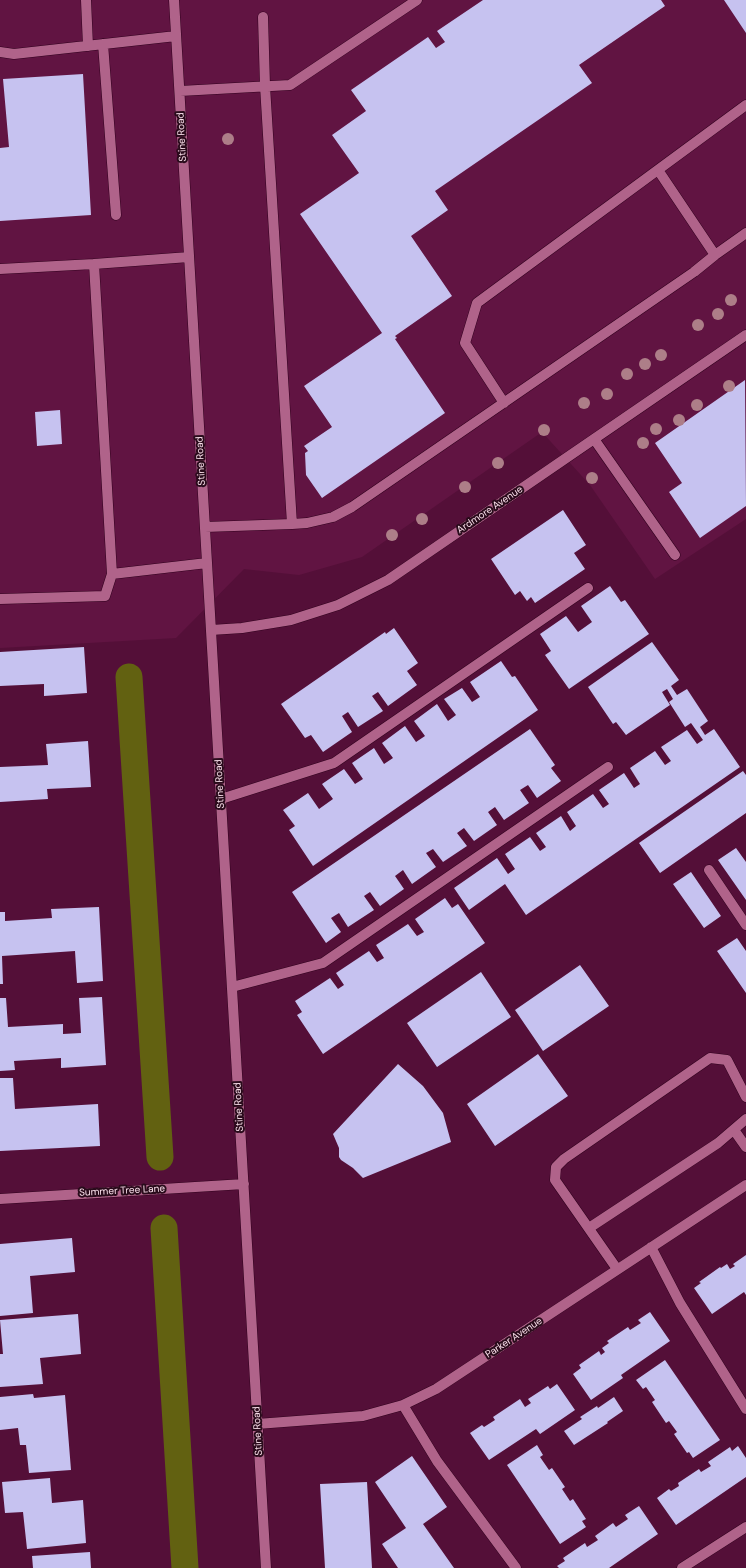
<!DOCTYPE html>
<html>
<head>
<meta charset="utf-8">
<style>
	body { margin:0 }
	canvas { display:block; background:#540f38 }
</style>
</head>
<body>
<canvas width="746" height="1568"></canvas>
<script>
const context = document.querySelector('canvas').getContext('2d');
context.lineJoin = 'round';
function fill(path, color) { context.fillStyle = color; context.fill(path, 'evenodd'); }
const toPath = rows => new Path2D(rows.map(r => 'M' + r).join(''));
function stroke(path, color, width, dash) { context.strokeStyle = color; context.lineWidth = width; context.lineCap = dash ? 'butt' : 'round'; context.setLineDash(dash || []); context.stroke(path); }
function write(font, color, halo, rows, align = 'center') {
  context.font = font + ' "DM Sans",sans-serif'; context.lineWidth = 4; context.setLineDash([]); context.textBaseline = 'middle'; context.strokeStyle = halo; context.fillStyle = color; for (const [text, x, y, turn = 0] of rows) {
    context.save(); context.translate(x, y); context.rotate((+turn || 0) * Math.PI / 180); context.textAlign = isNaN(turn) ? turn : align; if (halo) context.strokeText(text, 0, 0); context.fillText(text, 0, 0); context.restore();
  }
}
const built = toPath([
	[0,0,746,0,746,519,655,579,590,485,542,432,362,557,299,575,244,569,176,638,0,648]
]);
const canal = toPath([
	[129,677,160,1157],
	[164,1228,185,1568]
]);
const building = toPath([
	[483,0,661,0,665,6,579,65,592,83,435,191,448,210,411,236,452,296,395,336,397,338,395,339,445,413,322,498,306,475,305,453,308,451,304,446,332,427,304,386,382,333,300,214,359,173,332,135,366,111,351,90,428,37,436,48,445,42,437,31],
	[724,0,746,0,746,33],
	[83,74,91,215,0,221,0,148,9,147,3,79],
	[745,380,746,506,700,538,669,492,682,483,655,443],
	[60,410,62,444,37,446,35,412],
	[563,510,586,545,574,553,585,569,535,603,531,597,527,601,520,591,515,595,491,559],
	[610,586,621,602,625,600,649,634,569,689,545,655,551,651,540,634,566,616,578,632,592,622,581,606],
	[394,628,418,663,407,671,417,685,388,706,378,692,372,696,383,711,358,727,348,712,342,716,352,732,323,752,311,735,305,738,281,704,385,632,386,634],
	[652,642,679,680,671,686,677,695,687,689,708,721,700,727,705,735,714,729,740,767,526,915,505,884,469,910,454,888,497,858,508,874,515,869,505,854,530,837,540,851,546,847,536,833,561,816,570,831,576,826,567,812,593,794,603,808,609,804,599,790,624,773,634,788,640,784,630,768,655,751,665,765,671,761,661,747,687,730,697,744,703,740,691,723,685,727,669,702,673,699,667,689,662,692,670,705,626,735,616,722,613,724,588,687],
	[84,647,87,693,44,696,44,684,0,686,0,652],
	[501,661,512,677,515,676,538,710,313,866,289,830,295,826,283,810,308,793,319,809,333,799,322,784,344,769,355,784,363,779,352,763,374,748,384,764,393,758,382,743,405,726,416,742,425,736,414,721,437,704,448,721,456,715,444,699,462,688,472,702,480,697,470,682],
	[530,729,555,765,551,768,561,781,537,798,528,785,520,790,529,803,504,820,495,807,488,812,497,825,474,841,464,828,457,833,467,846,443,862,433,849,426,853,436,867,412,884,403,870,395,876,404,889,380,906,370,892,364,896,374,910,348,927,339,913,331,918,341,932,326,943,292,892],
	[88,741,91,787,47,789,48,799,0,802,0,767,48,765,46,744],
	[743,771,746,775,746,813,660,873,639,843],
	[736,848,746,862,746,900,718,860],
	[691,872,721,916,704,928,673,884],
	[445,898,452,908,458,904,485,943,323,1054,297,1015,302,1012,295,1001,330,978,338,989,344,985,336,973,369,951,377,962,384,958,376,945,408,924,417,936,424,932,415,919],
	[99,907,103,981,77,983,75,951,2,956,3,984,0,984,0,912,5,912,5,921,52,918,51,909],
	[737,938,746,951,746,993,717,951],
	[580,965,609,1006,543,1051,515,1010],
	[481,972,511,1017,437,1067,407,1023],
	[102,997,106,1065,61,1068,61,1058,14,1061,15,1070,0,1071,0,998,6,998,8,1027,63,1024,63,1034,81,1033,79,998],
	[538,1054,568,1096,495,1146,467,1104],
	[398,1064,423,1086,443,1113,451,1142,363,1178,353,1168,341,1160,339,1157,339,1148,333,1134],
	[0,1078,13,1078,15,1109,98,1104,100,1146,0,1151],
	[72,1238,75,1272,30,1276,33,1313,0,1316,0,1244],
	[746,1255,746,1295,744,1292,712,1314,694,1288,701,1283,699,1282,720,1267,721,1268,727,1264,730,1269,735,1266,733,1264],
	[650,1312,670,1341,621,1375,623,1378,591,1400,573,1374,581,1368,579,1365,599,1351,601,1355,605,1352,602,1348,609,1343,607,1341,628,1327,630,1330,641,1323,638,1320],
	[78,1314,81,1354,40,1358,43,1384,0,1387,0,1354,3,1354,0,1320],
	[665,1360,720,1440,693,1458,689,1452,687,1453,674,1434,677,1432,669,1421,666,1423,652,1402,655,1400,646,1387,643,1389,636,1380],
	[557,1384,575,1410,540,1434,536,1429,489,1460,470,1433,482,1425,484,1427,495,1420,493,1417,520,1399,525,1407,531,1403,528,1399,548,1386,550,1389],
	[33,1394,34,1398,65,1395,71,1470,29,1473,26,1445,20,1445,18,1428,0,1430,0,1397],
	[614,1397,623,1411,607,1422,608,1423,574,1445,564,1431,582,1419,580,1417,597,1406,598,1408],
	[537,1445,543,1455,540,1457,549,1470,552,1468,565,1487,562,1489,570,1501,573,1499,586,1519,582,1521,586,1527,560,1544,507,1465],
	[738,1446,746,1458,746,1477,676,1525,657,1498,669,1489,671,1491,679,1486,678,1483,699,1469,701,1472,711,1466,708,1462,730,1447,732,1451],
	[412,1456,447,1507,423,1524,454,1568,398,1568,382,1544,406,1528,375,1482],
	[50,1478,52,1503,83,1500,86,1543,27,1549,23,1512,5,1513,2,1482],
	[367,1482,372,1568,325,1568,320,1484],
	[639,1506,658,1534,609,1568,559,1568,557,1566,565,1561,563,1558,585,1543,587,1547,598,1540,595,1536,613,1523,616,1527,628,1519,625,1515],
	[90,1552,91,1568,33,1568,32,1556]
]);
const minor = toPath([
	[86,0,88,46],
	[174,0,266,1568],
	[103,44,116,215],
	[0,52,14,54,176,36],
	[180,91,290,85,417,0],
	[658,170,715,255],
	[189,257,94,264,112,574,207,563],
	[0,269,94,264],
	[504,403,465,343,477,303,746,105],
	[594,439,675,555],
	[292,524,307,523,333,517,352,507,694,272,715,255,746,233],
	[205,527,292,524,265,86,263,17],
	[0,599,105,596,112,574],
	[211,630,242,628,291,620,338,605,388,580,746,335],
	[221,799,334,763,588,588],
	[709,870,746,925],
	[232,987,323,963,608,767],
	[734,1130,746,1147],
	[0,1199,244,1184],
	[589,1228,718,1143,746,1119],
	[651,1247,680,1303,746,1409],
	[617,1269,555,1180,556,1167,564,1159,710,1058,727,1060,746,1097],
	[403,1405,437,1461,516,1568],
	[257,1424,363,1416,403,1405,436,1389,746,1185],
	[682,1568,746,1527]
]);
const trees = [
	[228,139],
	[731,300],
	[718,314],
	[698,325],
	[661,355],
	[645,364],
	[627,374],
	[729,386],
	[607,394],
	[584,403],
	[697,405],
	[679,420],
	[656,429],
	[544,430],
	[643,443],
	[498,463],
	[592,478],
	[465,487],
	[422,519],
	[392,535]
];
const streetNames = [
	["Stine Road",182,137,-93],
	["Stine Road",201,461,-93],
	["Ardmore Avenue",490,510,-34],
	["Stine Road",220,784,-93],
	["Stine Road",239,1107,-93],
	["Summer Tree Lane",122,1191,-3],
	["Parker Avenue",514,1338,-33],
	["Stine Road",258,1431,-93]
];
fill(built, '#611442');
stroke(canal, '#626111', 27);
fill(building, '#c6c2f0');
stroke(minor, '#31001e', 11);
stroke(minor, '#b0638a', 10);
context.fillStyle = '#ad7e88';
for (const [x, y] of trees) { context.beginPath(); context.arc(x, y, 6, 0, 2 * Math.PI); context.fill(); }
write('10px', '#fae0eb', '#290b1b', streetNames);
</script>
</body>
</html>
